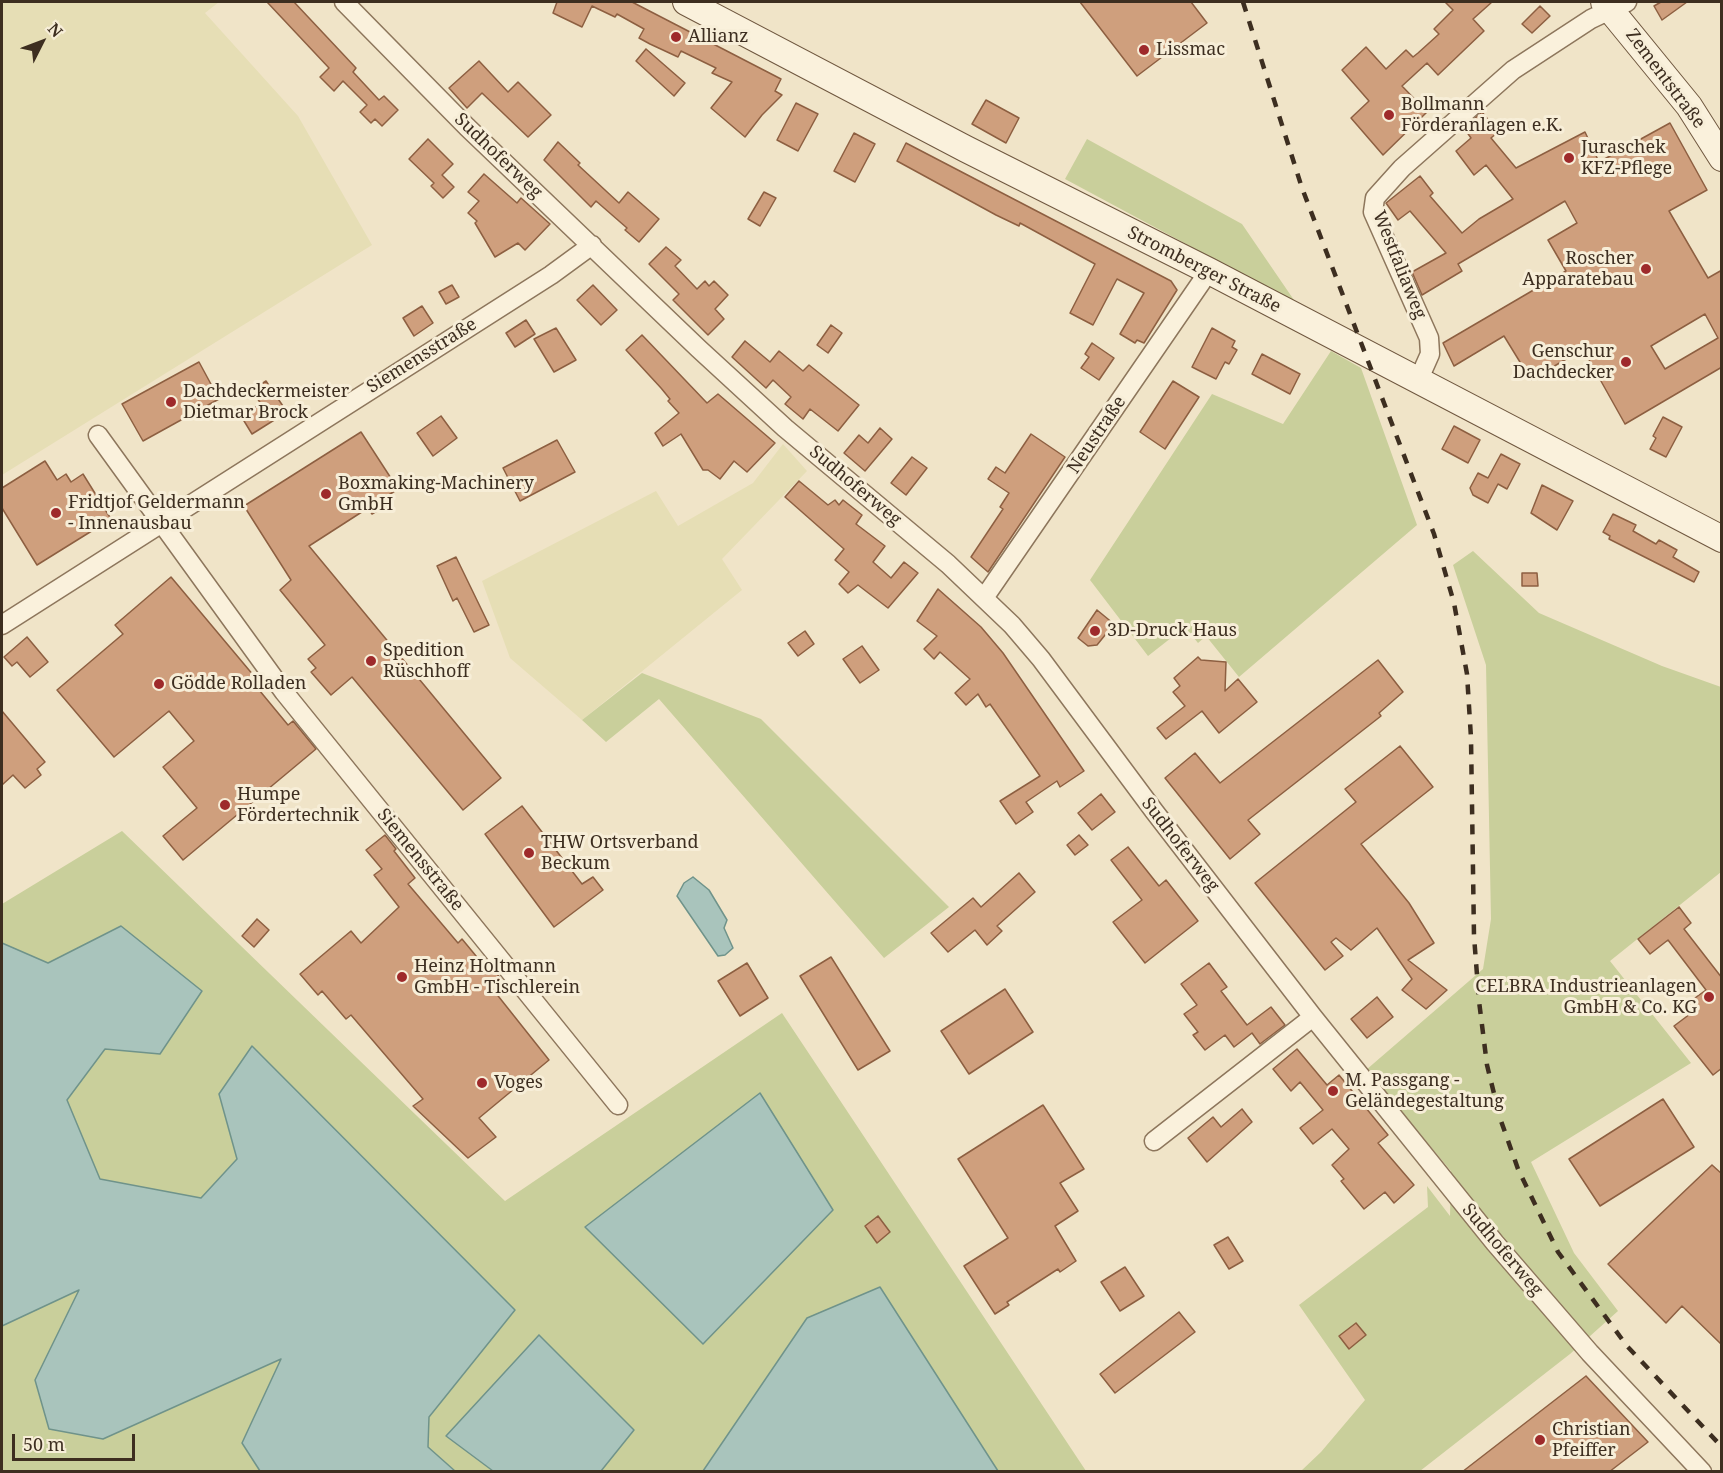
<!DOCTYPE html>
<html>
<head>
<meta charset="utf-8">
<style>
	body { margin:0 }
	#map { position:relative; width:1723px; height:1473px; overflow:hidden; background:#f0e4c8; font-family:"Noto Serif",serif }
	canvas { display:block }
	.frame { position:absolute; inset:0; border:3px solid #3d2e20; pointer-events:none }
	.north { position:absolute; left:12px; top:12px; width:60px; height:60px; -webkit-text-stroke:4px #f7eed8; paint-order:stroke; rotate:48deg; font-size:16px; font-weight:700; line-height:24px; text-align:center; color:#3d2e20 }
	.north::after { content:''; display:block; margin:auto; width:21px; height:27px; background:#3d2e20; clip-path:polygon(50% 0,100% 100%,50% 72%,0 100%) }
	.scale { position:absolute; left:12px; top:1434px; width:123px; height:27px; box-sizing:border-box; border:3px solid #3d2e20; border-top:0; padding-left:8px; font-size:18px; line-height:21px; white-space:nowrap; color:#3d2e20; -webkit-text-stroke:4px #f7eed8; paint-order:stroke }
</style>
</head>
<body>
<div id="map">
<canvas width="1723" height="1473"></canvas>
<div class="frame"></div>
<div class="north">N</div>
<div class="scale">50 m</div>
</div>
<script>
const context = document.querySelector('canvas').getContext('2d');
context.lineJoin = 'round';
function fill(path, color) { context.fillStyle = color; context.fill(path, 'evenodd'); }
const toPath = rows => new Path2D(rows.map(r => 'M' + r).join(''));
function stroke(path, color, width, dash) { context.strokeStyle = color; context.lineWidth = width; context.lineCap = dash ? 'butt' : 'round'; context.setLineDash(dash || []); context.stroke(path); }
function write(font, color, halo, rows, align = 'center') {
  context.font = font + ' "Noto Serif",serif'; context.lineWidth = 6; context.setLineDash([]); context.textBaseline = 'middle'; context.strokeStyle = halo; context.fillStyle = color; for (const [text, x, y, turn = 0] of rows) {
    context.save(); context.translate(x, y); context.rotate((+turn || 0) * Math.PI / 180); context.textAlign = isNaN(turn) ? turn : align; if (halo) context.strokeText(text, 0, 0); context.fillText(text, 0, 0); context.restore();
  }
}
const farmland = toPath([
	[2,2,219,2,205,13,298,116,372,245,2,475],
	[783,444,807,471,722,559,742,590,582,720,510,658,482,581,656,491,678,526,753,483]
]);
const green = toPath([
	[1087,139,1242,224,1296,303,1065,179],
	[1331,351,1361,368,1417,525,1239,677,1206,636,1198,643,1185,627,1148,656,1090,580,1212,394,1283,424],
	[1473,551,1539,613,1662,666,1721,687,1721,872,1610,961,1691,1063,1531,1162,1574,1253,1618,1311,1570,1354,1420,1471,1301,1471,1321,1452,1365,1400,1299,1305,1428,1207,1427,1186,1450,1216,1451,1171,1366,1070,1483,969,1491,919,1486,665,1453,565],
	[642,673,761,719,949,907,884,958,659,699,606,742,582,720],
	[122,831,505,1201,782,1013,1086,1471,998,1471,880,1287,807,1318,703,1471,601,1471,634,1430,447,1436,493,1471,455,1471,428,1447,429,1417,515,1310,252,1046,219,1094,237,1159,201,1198,100,1179,67,1100,105,1049,121,926,48,963,2,943,2,904],
	[80,1289,103,1439,282,1358,242,1443,260,1471,2,1471,2,1326]
]);
const water = toPath([
	[693,877,709,890,727,920,724,928,733,948,725,955,718,956,677,896,684,883,693,877],
	[121,926,202,991,160,1054,105,1049,67,1100,100,1179,201,1198,237,1159,219,1094,252,1046,515,1310,429,1417,428,1447,455,1471,260,1471,242,1443,281,1359,103,1439,49,1429,35,1380,79,1290,2,1326,2,943,48,963,121,926],
	[760,1093,833,1210,703,1344,585,1227,760,1093],
	[880,1287,998,1471,703,1471,807,1318,880,1287],
	[539,1335,634,1430,601,1471,493,1471,446,1436,539,1335]
]);
const building = toPath([
	[267,2,294,2,356,68,353,72,379,100,384,96,398,110,382,126,375,119,371,123,360,112,367,105,343,81,334,91,320,77,329,68,267,2],
	[557,2,632,2,781,79,775,91,782,95,762,115,745,137,711,108,732,82,712,73,716,68,681,51,678,57,650,44,639,38,644,29,617,14,615,17,592,6,582,27,553,13,557,2],
	[1080,2,1191,2,1207,23,1137,76,1080,2],
	[1445,2,1492,2,1473,19,1484,31,1438,75,1427,63,1402,86,1427,112,1383,155,1351,118,1369,101,1342,70,1366,47,1386,69,1406,50,1413,57,1418,53,1439,34,1434,29,1453,10,1445,2],
	[1661,2,1687,2,1662,20,1654,6,1661,2],
	[1540,6,1550,16,1532,33,1522,24,1540,6],
	[646,49,685,83,674,96,636,61,646,49],
	[479,61,508,92,518,82,551,115,528,137,482,93,467,108,449,88,479,61],
	[986,100,1019,118,1006,143,972,124,986,100],
	[796,103,818,114,798,151,777,140,796,103],
	[1482,112,1498,132,1491,138,1516,168,1585,132,1599,162,1670,123,1707,190,1669,211,1708,278,1722,270,1722,367,1625,424,1583,349,1531,380,1504,336,1454,366,1443,343,1566,271,1548,240,1577,223,1565,201,1458,264,1462,271,1422,295,1412,272,1446,253,1410,211,1398,220,1386,203,1420,176,1433,193,1430,196,1462,233,1479,219,1513,199,1486,165,1474,175,1456,151,1471,138,1464,128,1482,112],
	[1705,314,1718,338,1665,369,1651,346,1705,314],
	[854,133,875,144,855,182,834,171,854,133],
	[428,139,453,164,442,175,454,187,443,198,431,186,434,183,409,159,428,139],
	[558,142,580,163,578,165,619,203,628,192,659,219,639,242,625,230,627,228,596,201,591,207,544,160,558,142],
	[906,143,1171,281,1177,290,1144,343,1137,340,1135,343,1120,334,1144,293,1117,279,1093,325,1070,313,1095,264,1020,223,1019,226,996,215,897,161,906,143],
	[484,174,517,203,521,198,550,224,525,250,518,243,495,257,475,223,477,221,468,213,479,201,468,192,484,174],
	[764,192,776,198,760,226,748,219,764,192],
	[666,247,681,260,675,266,697,289,705,281,709,286,714,281,728,295,715,309,724,319,708,335,673,300,679,294,649,264,666,247],
	[452,285,459,297,446,304,439,292,452,285],
	[593,285,617,310,601,325,577,300,593,285],
	[422,306,433,323,414,336,403,318,422,306],
	[526,320,535,334,515,347,506,333,526,320],
	[831,325,842,333,828,353,817,345,831,325],
	[556,328,576,360,554,372,534,339,556,328],
	[1212,328,1235,341,1232,347,1237,350,1229,364,1225,362,1216,379,1192,367,1212,328],
	[642,335,707,403,718,394,775,443,747,472,734,461,720,479,708,470,703,470,681,434,663,446,655,433,679,413,668,401,670,399,661,388,626,350,642,335],
	[745,341,770,362,779,351,803,371,809,365,859,405,838,431,810,409,803,419,785,404,791,397,773,380,766,388,732,357,745,341],
	[1092,343,1114,358,1099,380,1081,368,1089,357,1085,354,1092,343],
	[1262,354,1300,374,1290,394,1252,374,1262,354],
	[199,362,219,399,143,441,122,404,199,362],
	[266,381,287,412,252,434,241,416,261,404,252,390,266,381],
	[1173,381,1199,397,1165,449,1140,432,1173,381],
	[441,416,457,438,433,456,417,433,441,416],
	[1663,417,1682,427,1666,457,1650,449,1656,438,1653,436,1663,417],
	[1454,426,1480,440,1468,463,1442,449,1454,426],
	[880,428,892,439,865,471,844,453,859,435,868,443,880,428],
	[361,432,398,489,381,500,385,506,372,514,368,508,309,546,501,778,463,810,352,677,331,695,311,672,316,668,308,659,325,645,280,590,291,580,244,506,361,432],
	[1031,434,1065,457,988,572,971,557,1003,509,1000,507,1009,493,988,479,996,467,1005,473,1031,434],
	[557,440,575,472,520,501,503,468,557,440],
	[1501,454,1520,464,1507,489,1498,484,1488,503,1473,495,1470,488,1478,473,1488,478,1501,454],
	[912,457,927,468,906,495,891,483,912,457],
	[45,461,57,480,66,474,71,482,83,474,111,519,37,565,2,508,2,488,45,461],
	[799,481,828,505,835,500,839,505,843,500,862,515,856,524,885,546,873,562,891,578,904,562,918,573,888,608,858,585,848,593,839,584,849,572,835,560,844,549,785,497,799,481],
	[1542,485,1573,501,1557,530,1531,513,1542,485],
	[1613,514,1636,525,1633,531,1656,544,1659,540,1677,550,1673,557,1699,572,1694,582,1609,539,1610,536,1603,532,1613,514],
	[456,557,489,625,474,632,457,598,453,601,437,566,456,557],
	[1522,573,1537,573,1538,586,1522,586,1522,573],
	[171,577,254,676,250,679,288,725,293,721,316,749,183,860,163,836,197,808,163,767,194,741,169,711,114,757,57,690,123,634,115,625,171,577],
	[938,589,981,627,1003,653,1084,771,1060,787,1057,781,1026,802,1033,812,1016,824,1000,801,1040,776,990,704,986,707,978,694,966,705,955,693,970,679,940,652,934,659,924,649,937,636,917,621,938,589],
	[1097,610,1114,624,1097,645,1088,646,1078,638,1097,610],
	[805,631,814,644,798,656,788,643,805,631],
	[27,637,48,662,30,677,17,662,12,666,4,657,27,637],
	[862,646,879,670,860,683,843,659,862,646],
	[1198,657,1201,660,1226,662,1225,691,1238,679,1257,702,1219,733,1202,711,1166,739,1157,728,1185,706,1173,692,1180,686,1174,678,1198,657],
	[1378,660,1403,692,1379,713,1381,716,1248,820,1260,834,1230,859,1165,778,1195,753,1220,783,1378,660],
	[2,711,45,762,37,769,41,775,25,788,13,775,2,785,2,711],
	[1400,746,1433,787,1361,844,1409,903,1434,943,1408,960,1447,990,1426,1009,1402,990,1412,979,1377,928,1351,950,1336,938,1331,942,1343,956,1325,970,1255,883,1356,802,1345,789,1400,746],
	[1101,794,1115,812,1092,830,1078,813,1101,794],
	[522,806,582,884,593,877,603,890,554,927,485,834,522,806],
	[385,835,396,849,394,851,415,878,408,884,458,943,462,939,481,962,485,959,501,979,491,987,549,1060,479,1118,496,1137,468,1158,413,1106,423,1099,351,1015,346,1019,322,991,318,995,300,974,351,931,361,943,399,907,374,875,382,869,366,850,385,835],
	[1079,835,1088,845,1075,855,1067,845,1079,835],
	[1128,847,1159,886,1166,880,1198,921,1145,963,1113,922,1142,900,1111,860,1128,847],
	[1019,873,1035,892,997,926,1002,931,987,945,975,930,948,952,931,933,973,898,981,907,1019,873],
	[1679,907,1691,923,1684,929,1722,978,1722,1068,1713,1075,1674,1026,1690,1014,1684,1006,1706,990,1668,940,1650,954,1638,939,1679,907],
	[257,919,269,930,254,947,242,936,257,919],
	[831,957,890,1051,858,1070,800,976,831,957],
	[747,963,768,998,740,1016,718,981,747,963],
	[1209,963,1227,987,1221,991,1247,1025,1271,1007,1285,1025,1260,1044,1252,1033,1234,1047,1225,1035,1205,1050,1193,1035,1198,1032,1184,1014,1197,1005,1181,984,1209,963],
	[1005,989,1033,1032,969,1074,941,1031,1005,989],
	[1377,997,1393,1017,1367,1038,1351,1019,1377,997],
	[1297,1049,1327,1085,1339,1075,1388,1135,1378,1143,1414,1185,1394,1203,1385,1192,1364,1209,1341,1181,1344,1179,1332,1165,1349,1149,1332,1129,1313,1144,1300,1128,1323,1110,1300,1082,1291,1091,1273,1069,1297,1049],
	[1663,1099,1694,1147,1600,1206,1569,1159,1663,1099],
	[1043,1105,1084,1169,1060,1183,1078,1211,1055,1226,1076,1261,1060,1272,1058,1269,1007,1302,1009,1305,995,1314,964,1266,1008,1238,958,1159,1043,1105],
	[1242,1109,1252,1122,1207,1162,1188,1138,1213,1117,1221,1127,1242,1109],
	[1712,1165,1722,1174,1722,1345,1682,1306,1666,1323,1608,1264,1712,1165],
	[878,1216,890,1232,877,1243,865,1226,878,1216],
	[1228,1237,1243,1261,1229,1269,1214,1245,1228,1237],
	[1125,1267,1144,1296,1120,1311,1101,1282,1125,1267],
	[1179,1312,1195,1332,1115,1393,1100,1374,1179,1312],
	[1356,1323,1366,1335,1349,1349,1339,1336,1356,1323],
	[1586,1376,1648,1442,1609,1472,1462,1472,1586,1376]
]);
const street = toPath([
	[344,2,467,127,699,349,785,428,948,564,1012,625,1041,659,1154,811,1313,1017,1495,1243,1590,1353,1702,1472],
	[1418,381,1430,354,1429,338,1373,212,1375,198,1402,168,1513,70,1591,19,1627,2],
	[98,435,284,692,618,1105],
	[984,598,1209,271],
	[2,625,551,275,592,245],
	[1154,1141,1313,1017]
]);
const secondary = toPath([
	[686,2,966,149,1209,271,1722,539],
	[1604,2,1689,106,1722,158]
]);
const rail = toPath([
	[1243,2,1302,188,1434,534,1454,603,1467,674,1471,738,1474,936,1479,1001,1487,1065,1500,1118,1518,1169,1558,1252,1627,1346,1722,1447]
]);
const markers = [
	[676,37,6,"#9e2a2b"],
	[1144,50,6,"#9e2a2b"],
	[1389,115,6,"#9e2a2b"],
	[1569,158,6,"#9e2a2b"],
	[1646,269,6,"#9e2a2b"],
	[1626,362,6,"#9e2a2b"],
	[171,402,6,"#9e2a2b"],
	[326,494,6,"#9e2a2b"],
	[56,513,6,"#9e2a2b"],
	[1095,631,6,"#9e2a2b"],
	[371,661,6,"#9e2a2b"],
	[159,684,6,"#9e2a2b"],
	[225,805,6,"#9e2a2b"],
	[529,853,6,"#9e2a2b"],
	[402,977,6,"#9e2a2b"],
	[1709,997,6,"#9e2a2b"],
	[482,1083,6,"#9e2a2b"],
	[1333,1091,6,"#9e2a2b"],
	[1540,1440,6,"#9e2a2b"]
];
const poiNames = [
	["Allianz",688,37],
	["Lissmac",1156,50],
	["Bollmann",1401,105],
	["Förderanlagen e.K.",1401,126],
	["Juraschek",1581,148],
	["KFZ-Pflege",1581,169],
	["Roscher",1634,259,"right"],
	["Apparatebau",1634,280,"right"],
	["Genschur",1614,352,"right"],
	["Dachdecker",1614,373,"right"],
	["Dachdeckermeister",183,392],
	["Dietmar Brock",183,413],
	["Boxmaking-Machinery",338,484],
	["GmbH",338,505],
	["Fridtjof Geldermann",68,503],
	["- Innenausbau",68,524],
	["3D-Druck Haus",1107,631],
	["Spedition",383,651],
	["Rüschhoff",383,672],
	["Gödde Rolladen",171,684],
	["Humpe",237,795],
	["Fördertechnik",237,816],
	["THW Ortsverband",541,843],
	["Beckum",541,864],
	["Heinz Holtmann",414,967],
	["GmbH - Tischlerein",414,988],
	["CELBRA Industrieanlagen",1697,987,"right"],
	["GmbH & Co. KG",1697,1008,"right"],
	["M. Passgang -",1345,1081],
	["Geländegestaltung",1345,1102],
	["Voges",494,1083],
	["Christian",1552,1430],
	["Pfeiffer",1552,1451]
];
const streetNames = [
	["Zementstraße",1665,79,53],
	["Sudhoferweg",498,156,44],
	["Westfaliaweg",1399,265,68],
	["Stromberger Straße",1204,270,27],
	["Siemensstraße",422,356,-32],
	["Neustraße",1097,435,-56],
	["Sudhoferweg",855,486,40],
	["Sudhoferweg",1180,845,52],
	["Siemensstraße",420,860,51],
	["Sudhoferweg",1502,1250,50]
];
fill(farmland, '#e6deb5');
fill(green, '#c9cf9b');
fill(water, '#a9c4bc');
stroke(water, '#6f938a', 1.5);
fill(building, '#cf9f7d');
stroke(building, '#8d5f41', 1.5);
stroke(street, '#8d765c', 21);
stroke(secondary, '#6f573f', 28);
stroke(street, '#faf1dc', 18);
stroke(secondary, '#faf1dc', 26);
stroke(rail, '#3d2e20', 4.5, [10, 10]);
for (const [x, y, r, color] of markers) { const dot = new Path2D(); dot.arc(x, y, r, 0, 2 * Math.PI); context.fillStyle = color; context.fill(dot); stroke(dot, '#f7eed8', 2); }
write('18px', '#3d2e20', '#f7eed8', poiNames, 'left');
write('18px', '#3d2e20', '#f7eed8', streetNames);
</script>
</body>
</html>
